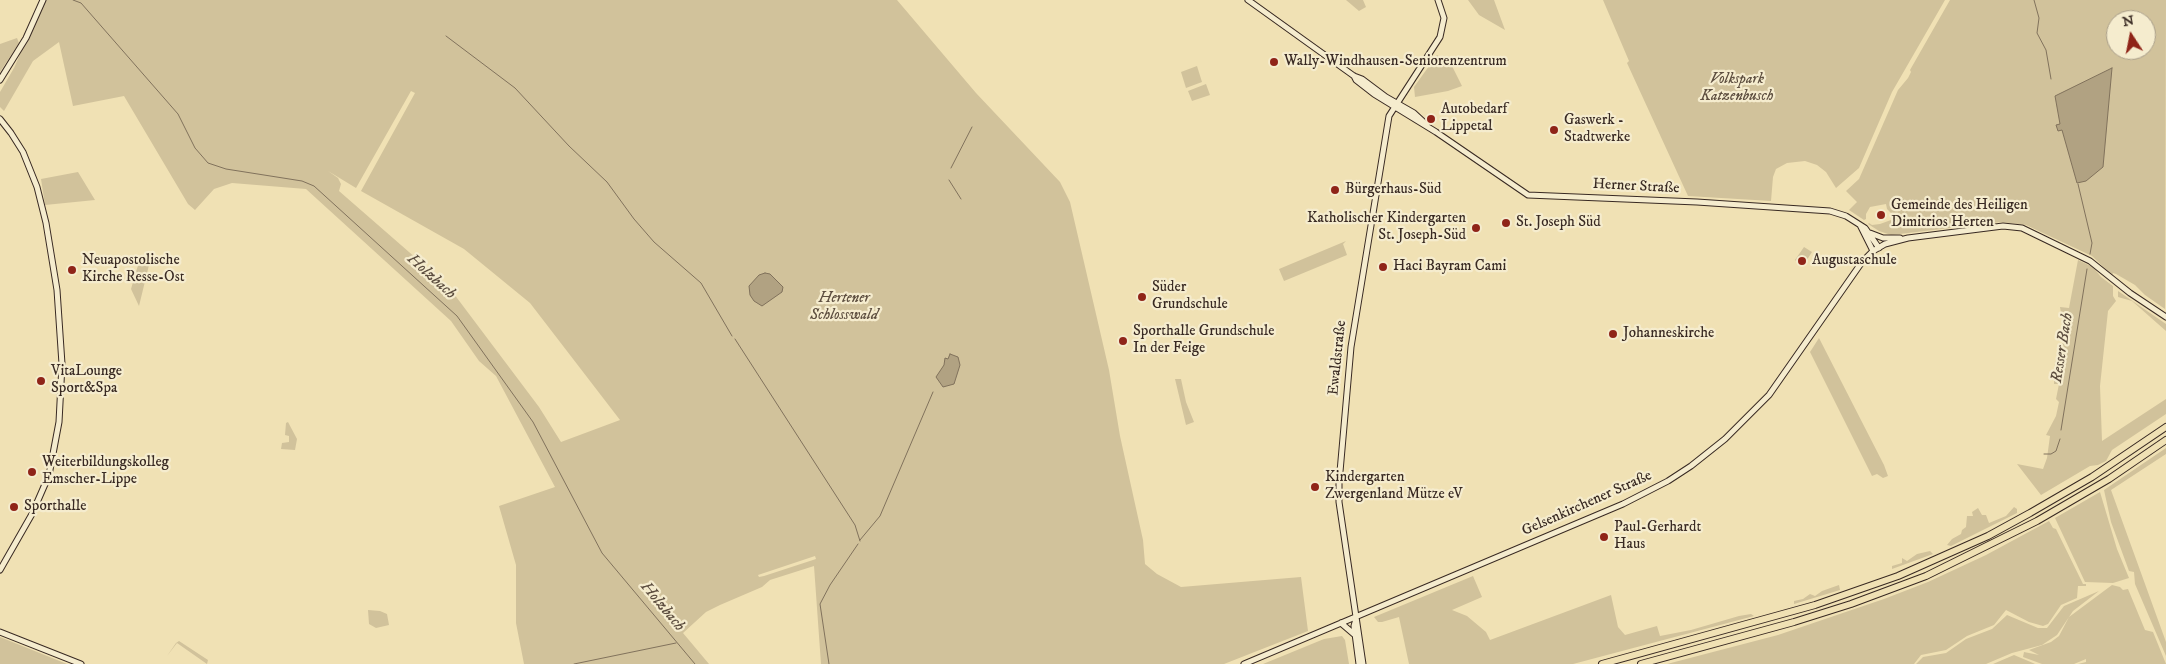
<!DOCTYPE html>
<html>
<head>
<meta charset="utf-8">
<style>
	body { margin:0 }
	#map { position:relative; width:2166px; height:664px; overflow:hidden; background:#f0e1b4; font-family:"IM FELL DW Pica",serif }
	canvas { display:block }
	.north { position:absolute; left:2106px; top:10px; width:50px; height:50px; box-sizing:border-box; background:#f5ecce; border:1px solid #a99e89; border-radius:50%; rotate:349deg; font-size:14px; font-weight:700; line-height:20px; text-align:center; color:#382922 }
	.north::after { content:''; display:block; margin:auto; width:18px; height:22px; background:#8f2418; clip-path:polygon(50% 0,100% 100%,50% 72%,0 100%) }
</style>
</head>
<body>
<div id="map">
<canvas width="2166" height="664"></canvas>
<div class="north">N</div>
</div>
<script>
const context = document.querySelector('canvas').getContext('2d');
context.lineJoin = 'round';
function fill(path, color) { context.fillStyle = color; context.fill(path, 'evenodd'); }
const toPath = rows => new Path2D(rows.map(r => 'M' + r).join(''));
function stroke(path, color, width, dash) { context.strokeStyle = color; context.lineWidth = width; context.lineCap = dash ? 'butt' : 'round'; context.setLineDash(dash || []); context.stroke(path); }
function write(font, color, halo, rows, align = 'center') {
  context.font = font + ' "IM FELL DW Pica",serif'; context.lineWidth = 4.5; context.setLineDash([]); context.textBaseline = 'middle'; context.strokeStyle = halo; context.fillStyle = color; for (const [text, x, y, turn = 0] of rows) {
    context.save(); context.translate(x, y); context.rotate((+turn || 0) * Math.PI / 180); context.textAlign = isNaN(turn) ? turn : align; if (halo) context.strokeText(text, 0, 0); context.fillText(text, 0, 0); context.restore();
  }
}
const green = toPath([
	[44,0,897,0,976,93,1060,182,1070,202,1109,370,1120,436,1143,540,1145,564,1157,574,1181,587,1301,577,1308,631,1224,664,821,664,814,566,770,580,762,587,720,605,706,612,683,633,709,664,524,664,516,623,516,565,499,506,555,487,496,376,479,361,451,321,306,189,232,183,214,189,195,210,188,204,124,96,73,106,59,42,33,61,4,111,0,107,0,92,14,68],
	[411,91,415,93,361,191,464,249,530,303,620,420,561,442,539,407,448,286,339,191,341,184,338,178,328,171,356,188],
	[815,556,816,559,764,576,759,577,758,575],
	[1363,0,1366,7,1359,11,1346,0],
	[1468,0,1494,0,1505,30,1479,15],
	[1603,0,1945,0,1892,92,1859,168,1836,188,1826,172,1817,165,1805,161,1787,163,1776,169,1773,177,1771,201,1688,196,1627,63,1629,61],
	[1950,0,2166,0,2165,309,2145,295,2135,285,2116,274,2113,273,2112,275,2092,256,2026,225,2001,222,1891,235,1879,231,1868,224,1869,223,1872,225,1880,224,1891,220,1891,213,1887,209,1886,204,1870,207,1866,214,1866,219,1864,220,1849,210,1857,202,1846,191,1859,179,1898,90,1908,78,1911,72,1910,70],
	[2116,20,2146,20,2146,50,2116,50],
	[17,38,19,43,0,72,0,44],
	[1437,55,1451,64,1462,86,1448,91,1415,97,1414,87],
	[1197,66,1202,82,1186,88,1181,72],
	[1206,84,1210,95,1192,101,1188,91],
	[78,172,95,200,45,205,41,179],
	[1346,241,1343,244,1347,255,1284,281,1279,269],
	[1804,247,1812,252,1803,266,1795,260],
	[2078,260,2093,267,2101,277,2113,286,2113,296,2116,301,2108,311,2100,386,2102,441,2166,399,2166,414,2112,450,2106,461,2098,465,2090,466,2041,495,2017,464,2043,469,2047,458,2050,436,2046,435,2056,416,2059,402,2056,399,2059,384,2054,384,2055,361,2063,360,2065,356,2062,345,2065,335,2060,307,2069,308],
	[139,262,149,265,139,306,131,289],
	[2118,291,2166,324,2166,331,2132,301,2118,297],
	[1819,338,1884,465,1888,476,1883,478,1877,474,1872,476,1810,352],
	[1175,379,1181,379,1186,402,1194,422,1186,425],
	[288,422,297,439,295,450,281,449,282,443,289,442,289,436,285,435,286,423],
	[2166,448,2166,454,2111,490,2166,642,2166,656,2135,584,2134,572,2129,571,2111,522,2104,490],
	[2100,492,2117,549,2129,578,2113,583,2085,582,2055,518],
	[2014,507,2017,509,2017,513,1951,546,1947,545,1952,539,1961,534,1962,530,1966,527,1967,516,1973,516,1972,512,1978,508,1982,515,1986,515,1989,523,2006,516],
	[2049,521,2053,528,2056,529,2083,584,2086,584,2086,586,2078,586,2077,598,2061,605,2048,624,2043,626,2029,622,2006,610,1994,625,1967,636,1946,650,1921,655,1914,664,1667,664,1778,635,1884,599,1928,582,1986,555],
	[1930,551,1933,554,1892,569,1892,566,1902,563,1902,558,1907,561,1917,554],
	[1473,576,1482,597,1452,610,1467,616,1486,632,1490,640,1611,595,1618,627,1625,635,1657,626,1660,636,1691,630,1739,616,1751,614,1754,616,1573,664,1409,664,1399,617,1382,622,1378,622,1374,617],
	[1839,585,1840,590,1794,604,1794,601,1803,599,1810,594,1815,596,1822,591],
	[2112,585,2120,587,2123,590,2128,589,2145,630,2153,632,2166,664,2078,664,2086,662,2086,659,2074,664,2042,664,2023,657,2024,652,2039,655,2029,650,2051,642,2059,636,2069,617],
	[2099,591,2073,611,2057,635,2042,645,2012,653,1986,664,1916,664,1923,657,1946,653,1966,639,1992,629,2007,615,2038,628,2047,628,2064,606],
	[368,610,380,611,387,614,389,625,376,628,369,624],
	[1342,636,1345,640,1349,664,1263,664,1324,639],
	[0,637,67,664,0,664],
	[179,641,208,660,207,664,177,643,167,656,176,643],
	[2014,655,2033,663,2035,664,1993,664]
]);
const water = toPath([
	[2112,68,2103,167,2086,181,2077,183,2062,130,2058,131,2056,125,2060,124,2055,96,2112,68],
	[765,273,770,274,783,287,782,292,762,306,754,301,750,295,749,286,759,275,765,273],
	[950,354,958,357,960,365,954,384,943,387,936,377,944,365,945,358,948,359,950,354]
]);
const stream = toPath([
	[73,0,81,3,178,114,195,148,208,163,226,169,302,181,314,186,457,316,533,422,602,553,695,664],
	[2034,0,2039,18,2037,33,2046,50,2051,79],
	[446,36,515,88,569,146,607,182,634,219,654,242,701,283,732,336],
	[951,168,972,127],
	[949,180,961,199],
	[2078,184,2092,243,2090,254],
	[735,339,855,525,860,541],
	[2061,430,2087,269],
	[2044,454,2051,454,2056,451,2060,439],
	[860,540,880,516,933,392],
	[574,664,676,643],
	[829,664,820,604,830,585,858,544]
]);
const secondary = toPath([
	[1248,0,1354,76,1362,79,1386,97,1414,113,1427,125],
	[1354,76,1356,80,1374,94,1436,132,1528,195,1697,202,1830,211,1846,216,1865,228,1879,248],
	[0,80,26,38,43,0],
	[0,119,11,133,23,152,37,187,46,223,57,290,62,364,59,422,49,475,32,514,0,570],
	[1860,225,1873,251],
	[1870,233,1883,238,1900,238],
	[1356,619,1354,626,1359,664],
	[1341,623,1355,635],
	[0,632,81,664],
	[1244,664,1623,504,1668,481,1691,466,1725,439,1769,395,1862,262,1873,251,1885,244,1908,238,2003,226,2022,228,2090,261,2130,293,2166,317],
	[1363,664,1339,502,1339,483,1351,347,1389,116,1440,37,1444,18,1438,0]
]);
const highway = toPath([
	[1602,664,1815,605,1898,576,1988,536,2030,513,2092,477,2166,427],
	[1641,664,1794,622,1851,604,1926,576,2037,521,2109,479,2166,440]
]);
const markers = [
	[1274,62,5,"#8f2418"],
	[1431,119,5,"#8f2418"],
	[1554,130,5,"#8f2418"],
	[1335,190,5,"#8f2418"],
	[1881,215,5,"#8f2418"],
	[1506,223,5,"#8f2418"],
	[1476,228,5,"#8f2418"],
	[1802,261,5,"#8f2418"],
	[1383,267,5,"#8f2418"],
	[72,270,5,"#8f2418"],
	[1142,297,5,"#8f2418"],
	[1613,334,5,"#8f2418"],
	[1123,341,5,"#8f2418"],
	[41,381,5,"#8f2418"],
	[32,472,5,"#8f2418"],
	[1315,487,5,"#8f2418"],
	[14,507,5,"#8f2418"],
	[1604,537,5,"#8f2418"]
];
const poiNames = [
	["Wally-Windhausen-Seniorenzentrum",1284,62],
	["Autobedarf",1441,110],
	["Lippetal",1441,127],
	["Gaswerk -",1564,121],
	["Stadtwerke",1564,138],
	["Bürgerhaus-Süd",1345,190],
	["Gemeinde des Heiligen",1891,206],
	["Dimitrios Herten",1891,223],
	["Katholischer Kindergarten",1466,219,"right"],
	["St. Joseph-Süd",1466,236,"right"],
	["St. Joseph Süd",1516,223],
	["Neuapostolische",82,261],
	["Kirche Resse-Ost",82,278],
	["Augustaschule",1812,261],
	["Haci Bayram Cami",1393,267],
	["Süder",1152,288],
	["Grundschule",1152,305],
	["Sporthalle Grundschule",1133,332],
	["In der Feige",1133,349],
	["Johanneskirche",1623,334],
	["VitaLounge",51,372],
	["Sport&Spa",51,389],
	["Weiterbildungskolleg",42,463],
	["Emscher-Lippe",42,480],
	["Kindergarten",1325,478],
	["Zwergenland Mütze eV",1325,495],
	["Sporthalle",24,507],
	["Paul-Gerhardt",1614,528],
	["Haus",1614,545]
];
const parkNames = [
	["Volkspark",1737,80],
	["Katzenbusch",1737,97],
	["Hertener",844,299],
	["Schlosswald",844,316]
];
const streetNames = [
	["Herner Straße",1636,187,3],
	["Ewaldstraße",1338,358,-84],
	["Gelsenkirchener Straße",1587,504,-24]
];
const waterNames = [
	["Holzbach",431,277,42],
	["Resser Bach",2063,348,-81],
	["Holzbach",662,607,50]
];
fill(green, '#d1c29b');
fill(water, '#b1a282');
stroke(water, '#81725c', 1);
stroke(stream, '#81725c', 1);
stroke(secondary, '#382922', 7);
stroke(highway, '#382922', 8);
stroke(secondary, '#f5ecce', 5);
stroke(highway, '#f0e1b4', 6);
for (const [x, y, r, color] of markers) { const dot = new Path2D(); dot.arc(x, y, r, 0, 2 * Math.PI); context.fillStyle = color; context.fill(dot); stroke(dot, '#f5ecce', 2); }
write('15px', '#382922', '#f5ecce', poiNames, 'left');
write('italic 15px', '#5e4f40', '#f5ecce', parkNames);
write('15px', '#382922', '#f5ecce', streetNames);
write('italic 16px', '#5c4d3f', '#f5ecce', waterNames);
</script>
</body>
</html>
